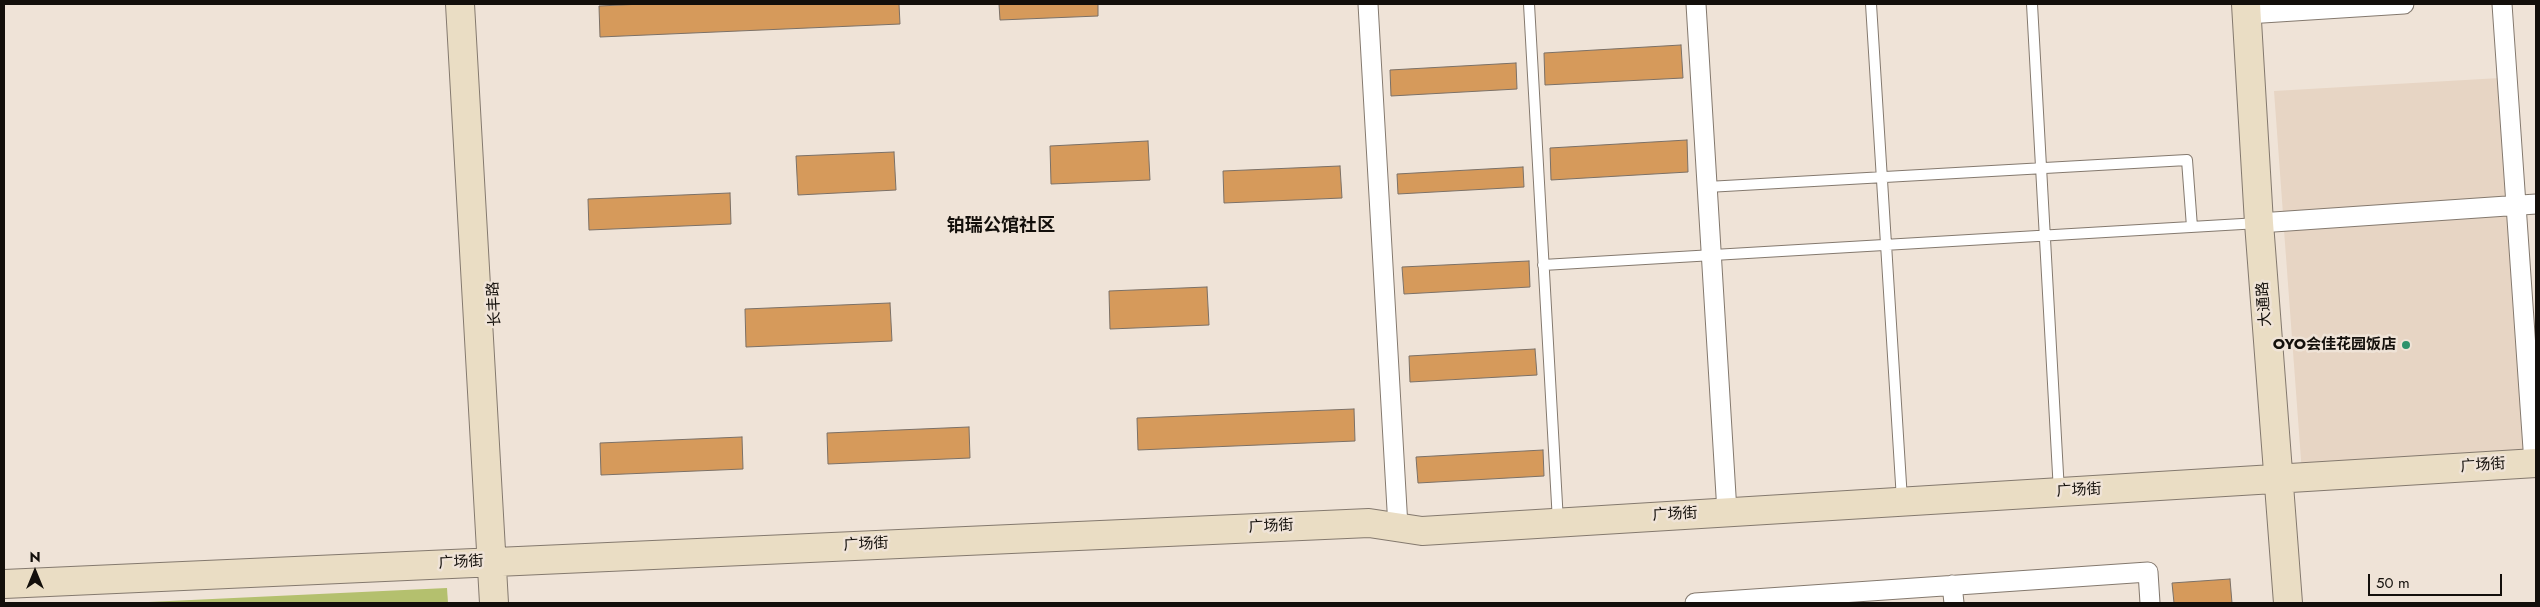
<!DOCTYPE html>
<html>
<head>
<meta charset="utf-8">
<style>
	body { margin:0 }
	#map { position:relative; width:2540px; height:607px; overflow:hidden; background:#efe3d7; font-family:Jost,sans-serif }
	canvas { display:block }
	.frame { position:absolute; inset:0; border:5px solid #130f0b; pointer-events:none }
	.north { position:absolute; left:10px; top:547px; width:50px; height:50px; -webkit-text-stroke:4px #efe3d7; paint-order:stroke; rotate:0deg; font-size:14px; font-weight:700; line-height:20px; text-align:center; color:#130f0b }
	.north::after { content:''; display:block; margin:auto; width:18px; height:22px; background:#130f0b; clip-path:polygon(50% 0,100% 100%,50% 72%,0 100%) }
	.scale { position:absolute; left:2368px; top:574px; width:134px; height:22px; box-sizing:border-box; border:2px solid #130f0b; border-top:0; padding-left:6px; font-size:15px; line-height:18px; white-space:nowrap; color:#130f0b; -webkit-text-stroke:4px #efe3d7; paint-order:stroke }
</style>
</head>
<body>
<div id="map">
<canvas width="2540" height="607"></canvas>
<div class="frame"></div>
<div class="north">N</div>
<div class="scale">50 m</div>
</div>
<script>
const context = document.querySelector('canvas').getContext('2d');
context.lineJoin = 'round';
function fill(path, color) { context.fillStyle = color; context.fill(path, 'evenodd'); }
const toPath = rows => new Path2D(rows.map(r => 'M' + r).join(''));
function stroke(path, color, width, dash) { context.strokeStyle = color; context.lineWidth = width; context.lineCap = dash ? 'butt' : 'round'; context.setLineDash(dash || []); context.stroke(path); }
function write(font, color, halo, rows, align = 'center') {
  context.font = font + ' Jost,"Noto Sans SC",sans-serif'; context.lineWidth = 5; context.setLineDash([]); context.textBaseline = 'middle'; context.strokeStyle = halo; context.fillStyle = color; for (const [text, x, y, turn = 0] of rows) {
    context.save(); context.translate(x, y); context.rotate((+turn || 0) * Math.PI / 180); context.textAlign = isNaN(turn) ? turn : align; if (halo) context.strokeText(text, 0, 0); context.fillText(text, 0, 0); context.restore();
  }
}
const built = toPath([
	[2500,78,2509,198,2283,214,2274,91],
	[2510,214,2527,460,2302,473,2284,230]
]);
const green = toPath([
	[447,588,448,603,127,603]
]);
const building = toPath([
	[643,4,899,4,900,24,600,37,599,6,643,4],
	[999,4,1098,4,1098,16,1000,20,999,4],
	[1681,45,1683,78,1545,85,1544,53,1681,45],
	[1516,63,1517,89,1391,96,1390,70,1516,63],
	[1687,140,1688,172,1551,180,1550,148,1687,140],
	[1148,141,1150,180,1051,184,1050,146,1148,141],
	[894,152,896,190,798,195,796,156,894,152],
	[1340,166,1342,198,1224,203,1223,171,1340,166],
	[1523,167,1524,187,1398,194,1397,174,1523,167],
	[730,193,731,224,589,230,588,199,730,193],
	[1529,261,1530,287,1404,294,1402,267,1529,261],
	[1207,287,1209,325,1110,329,1109,291,1207,287],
	[890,303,892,341,746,347,745,309,890,303],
	[1535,349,1537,375,1410,382,1409,356,1535,349],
	[1354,409,1355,441,1138,450,1137,418,1354,409],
	[969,427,970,458,828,464,827,433,969,427],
	[742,437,743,469,601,475,600,443,742,437],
	[1543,450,1544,476,1418,483,1416,457,1543,450],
	[2230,579,2232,603,2174,603,2172,583,2230,579]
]);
const lane = toPath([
	[1529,4,1558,522],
	[1871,4,1902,500],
	[2032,4,2059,492],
	[1707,187,2187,160,2192,227],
	[1543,265,2259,223]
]);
const street = toPath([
	[1368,4,1398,527],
	[1696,4,1727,512],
	[2502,4,2534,463],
	[2247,14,2404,4],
	[2259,223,2536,204],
	[1952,585,1954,603],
	[1695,603,2148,572,2150,603]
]);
const secondary = toPath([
	[460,4,494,603],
	[2246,4,2259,223,2288,603],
	[4,584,1369,523,1422,531,2536,463]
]);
const markers = [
	[2406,345,5,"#2e926c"]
];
const streetNames = [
	["长丰路",495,304,-93],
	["大通路",2265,304,-94],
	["广场街",2483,466,-4],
	["广场街",2079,491,-3],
	["广场街",1675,515,-3],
	["广场街",1271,527,-3],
	["广场街",866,545,-3],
	["广场街",461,563,-3]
];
const poiNames = [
	["OYO会佳花园饭店",2396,345]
];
const quarterNames = [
	["铂瑞公馆社区",1001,227]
];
fill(built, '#e7d5c4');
fill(green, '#b4c06e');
fill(building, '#d69a5b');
stroke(building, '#7b7066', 1);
stroke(lane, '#84796e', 12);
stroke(street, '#84796e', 21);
stroke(secondary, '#84796e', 30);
stroke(lane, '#fff', 10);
stroke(street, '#fff', 19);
stroke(secondary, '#eaddc4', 28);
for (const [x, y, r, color] of markers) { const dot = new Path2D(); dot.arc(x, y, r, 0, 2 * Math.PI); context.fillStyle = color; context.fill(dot); stroke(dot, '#efe3d7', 2); }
write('15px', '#130f0b', '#efe3d7', streetNames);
write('bold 15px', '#130f0b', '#efe3d7', poiNames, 'right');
write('bold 18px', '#130f0b', '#efe3d7', quarterNames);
</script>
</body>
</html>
